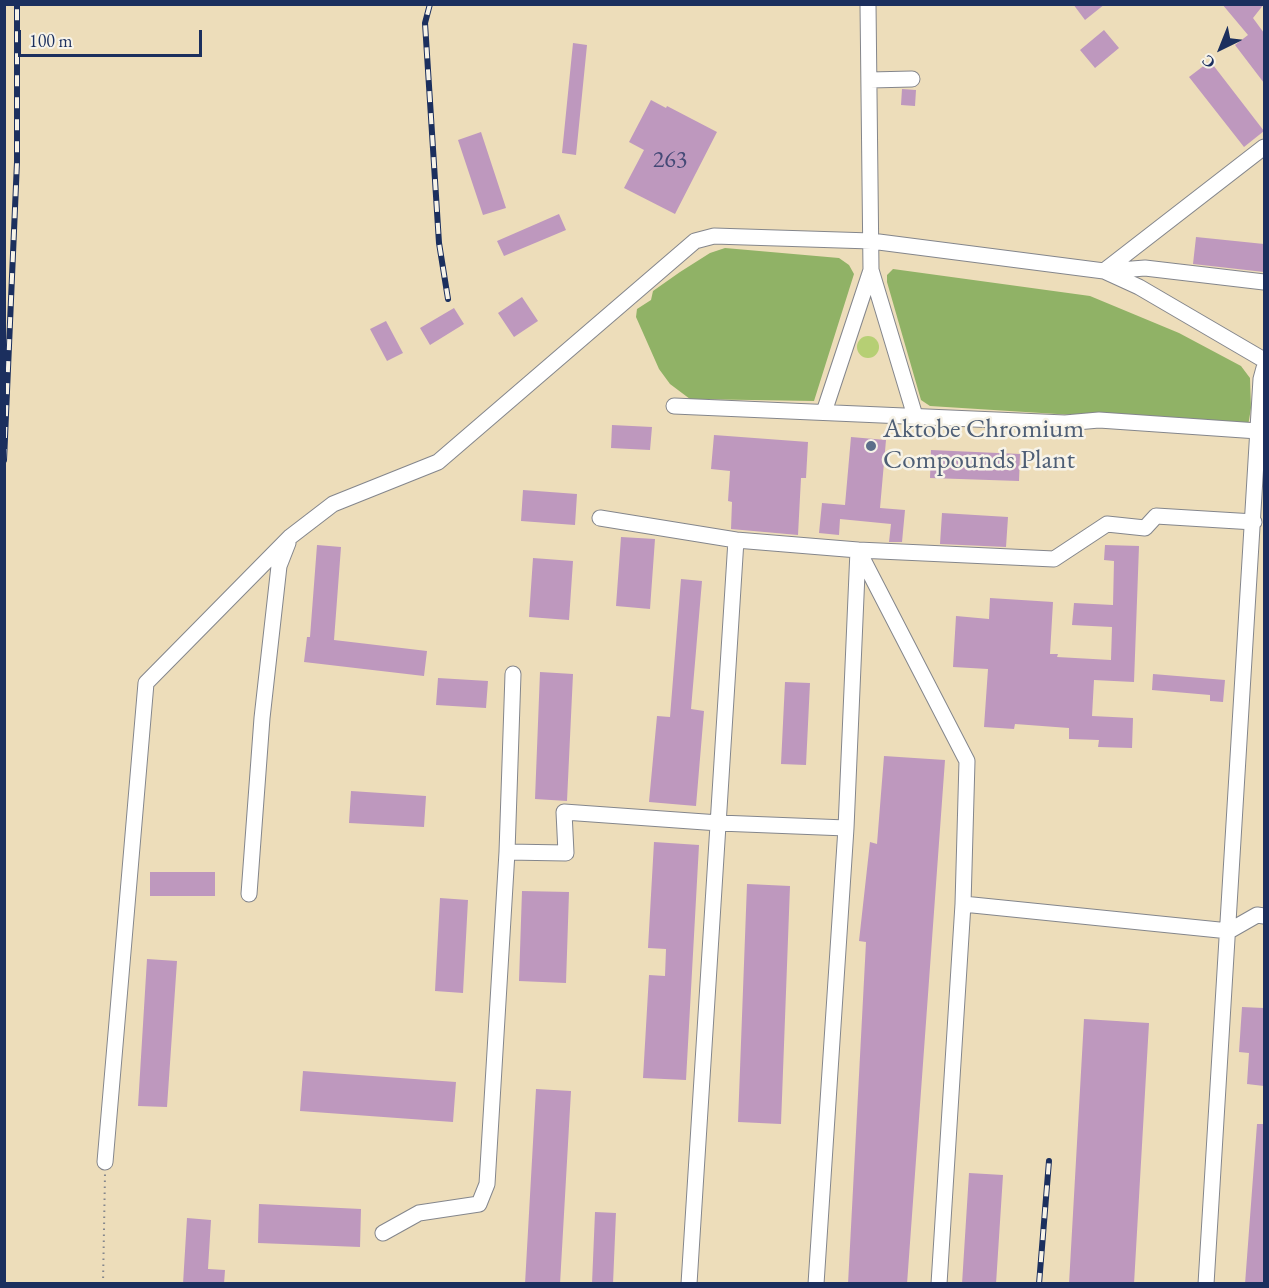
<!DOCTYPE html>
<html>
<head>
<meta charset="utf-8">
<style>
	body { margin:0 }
	#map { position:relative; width:1269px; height:1288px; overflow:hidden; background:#edddba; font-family:"EB Garamond",serif }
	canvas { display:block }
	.frame { position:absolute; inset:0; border:6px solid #1b2f5e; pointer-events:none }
	.north { position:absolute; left:1191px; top:18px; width:60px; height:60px; -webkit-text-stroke:4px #f7f3e8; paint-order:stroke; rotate:223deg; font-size:16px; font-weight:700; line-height:24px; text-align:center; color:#1b2f5e }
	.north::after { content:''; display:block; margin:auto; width:21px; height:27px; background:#1b2f5e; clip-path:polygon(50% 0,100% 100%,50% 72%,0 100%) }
	.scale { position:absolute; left:18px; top:30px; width:184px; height:27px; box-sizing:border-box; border:3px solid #1b2f5e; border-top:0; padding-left:8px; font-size:18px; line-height:21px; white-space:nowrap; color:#1b2f5e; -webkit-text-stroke:4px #f7f3e8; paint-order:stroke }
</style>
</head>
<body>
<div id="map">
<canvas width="1269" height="1288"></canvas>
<div class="frame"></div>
<div class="north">С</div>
<div class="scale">100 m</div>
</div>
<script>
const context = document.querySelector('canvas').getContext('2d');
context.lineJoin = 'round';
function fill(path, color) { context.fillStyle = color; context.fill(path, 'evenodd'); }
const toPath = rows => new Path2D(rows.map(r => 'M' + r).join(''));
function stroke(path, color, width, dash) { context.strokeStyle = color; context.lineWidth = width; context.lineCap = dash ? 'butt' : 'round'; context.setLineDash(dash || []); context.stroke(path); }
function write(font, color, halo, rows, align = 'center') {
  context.font = font + ' "EB Garamond",serif'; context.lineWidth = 5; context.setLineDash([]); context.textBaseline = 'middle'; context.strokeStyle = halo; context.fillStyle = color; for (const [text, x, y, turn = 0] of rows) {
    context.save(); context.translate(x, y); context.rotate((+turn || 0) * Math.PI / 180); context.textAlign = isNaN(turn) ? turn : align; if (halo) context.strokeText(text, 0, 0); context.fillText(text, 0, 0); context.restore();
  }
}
const green = toPath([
	'857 347a11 11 0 1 1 22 0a11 11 0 1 1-22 0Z'
]);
const forest = toPath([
	[725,248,839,258,849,265,854,274,814,401,690,399,670,384,659,369,636,317,637,309,651,300,653,291,680,272,710,253],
	[893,269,1090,296,1179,333,1241,366,1250,378,1251,408,1248,426,930,406,921,400,887,282,887,275]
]);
const building = toPath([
	[1073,4,1105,4,1085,20],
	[1222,4,1264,4,1253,18,1264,33,1264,83,1235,45,1248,35],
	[1104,30,1119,48,1095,68,1080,50],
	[573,43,587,45,576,155,562,153],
	[1210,61,1264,131,1244,147,1189,77],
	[902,89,916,90,915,106,901,105],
	[651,100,666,108,667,106,717,132,675,214,624,188,644,150,629,142],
	[481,132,506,208,483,215,458,140],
	[559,214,566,230,504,256,497,241],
	[1196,237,1264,244,1264,272,1193,264],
	[522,297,538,321,514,337,498,313],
	[454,308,464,324,430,345,420,328],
	[386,321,403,353,387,361,370,329],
	[612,425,652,427,650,450,611,448],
	[714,435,808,442,806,478,801,478,798,535,731,529,732,502,728,501,730,471,711,469],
	[851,437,886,440,880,508,905,510,902,542,889,542,891,524,840,519,839,535,819,533,822,503,845,505],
	[931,450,1020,454,1019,481,930,478],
	[523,490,577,494,575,525,521,521],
	[942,513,1008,517,1006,547,940,544],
	[621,537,655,539,650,609,616,606],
	[317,545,341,547,334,640,427,651,424,676,304,662,307,637,310,637],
	[1105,545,1139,546,1134,682,1094,680,1092,716,1133,718,1132,748,1098,747,1099,740,1069,739,1069,728,1015,724,1014,729,984,727,988,669,953,667,956,616,989,619,990,598,1053,602,1050,654,1058,654,1057,657,1111,660,1112,627,1072,625,1074,603,1113,605,1114,561,1104,560],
	[533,558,573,561,569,620,529,617],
	[681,579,702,581,691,709,704,711,696,806,649,802,657,716,670,717],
	[540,672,573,674,567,801,535,799],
	[1153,674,1225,680,1223,702,1210,701,1210,695,1152,690],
	[438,678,488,681,486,708,436,705],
	[785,682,810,683,806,765,781,764],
	[884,756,945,760,907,1284,848,1284,866,942,859,941,870,842,877,844],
	[351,791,426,796,424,827,349,823],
	[654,842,699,845,686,1080,643,1078,649,975,665,976,666,949,648,948],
	[150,872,215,872,215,896,150,896],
	[747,884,790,886,781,1124,738,1122],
	[522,891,569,892,566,983,519,981],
	[440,898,468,900,463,993,435,991],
	[147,959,177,961,167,1107,138,1106],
	[1242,1007,1264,1008,1264,1086,1247,1084,1249,1053,1239,1052],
	[1084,1019,1149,1023,1134,1284,1069,1284],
	[303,1071,456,1082,453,1122,300,1111],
	[536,1089,571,1091,560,1284,525,1284],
	[1257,1124,1264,1124,1264,1284,1245,1284],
	[969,1173,1003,1175,996,1284,962,1284],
	[259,1204,361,1209,360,1247,258,1243],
	[595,1212,616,1213,613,1284,592,1284],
	[187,1218,211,1220,208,1269,225,1270,224,1284,183,1284]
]);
const path = toPath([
	[103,1284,105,1174]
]);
const minor = toPath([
	[868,4,871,270],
	[870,80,912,79],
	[1104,271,1264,147],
	[1107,271,1145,268,1264,282],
	[674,406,1065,423,1099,420,1258,431],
	[824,412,871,270,915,416],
	[600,518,736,540],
	[507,852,513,674],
	[249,894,262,718,279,566,288,543],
	[963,904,1229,931,1257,915,1264,916],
	[105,1162,146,683,290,537,333,504,438,462,695,241,714,236,871,241,1104,271,1139,287,1264,360],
	[383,1233,419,1213,479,1204,487,1184,507,852,566,853,564,812,719,823,846,828,858,550,1054,559,1107,524,1145,528,1156,516,1254,522],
	[689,1284,736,540,858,550,967,761,963,904,939,1284],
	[816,1284,846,828],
	[1206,1284,1261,379,1264,368]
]);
const rail = toPath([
	[430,4,425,23,439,243,448,299],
	[4,460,17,162,17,4],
	[1039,1284,1049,1161]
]);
const markers = [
	[871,446,6,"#5c6f8a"]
];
const numberNames = [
	["263",670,160]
];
const serviceNames = [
	["Aktobe Chromium",883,430],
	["Compounds Plant",883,461]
];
fill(green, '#b6cf74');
fill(forest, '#90b266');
fill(building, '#be98be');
stroke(minor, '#84868c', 17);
stroke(path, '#84868c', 2, [1.5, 4.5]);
stroke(minor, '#fff', 15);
stroke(rail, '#1b2f5e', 6);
stroke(rail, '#f7f3e8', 4, [11]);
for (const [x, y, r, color] of markers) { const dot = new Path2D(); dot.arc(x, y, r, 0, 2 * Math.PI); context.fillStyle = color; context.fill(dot); stroke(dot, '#f7f3e8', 2); }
write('24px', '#444976', null, numberNames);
write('27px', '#4e5e75', '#f7f3e8', serviceNames, 'left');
</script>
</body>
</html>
